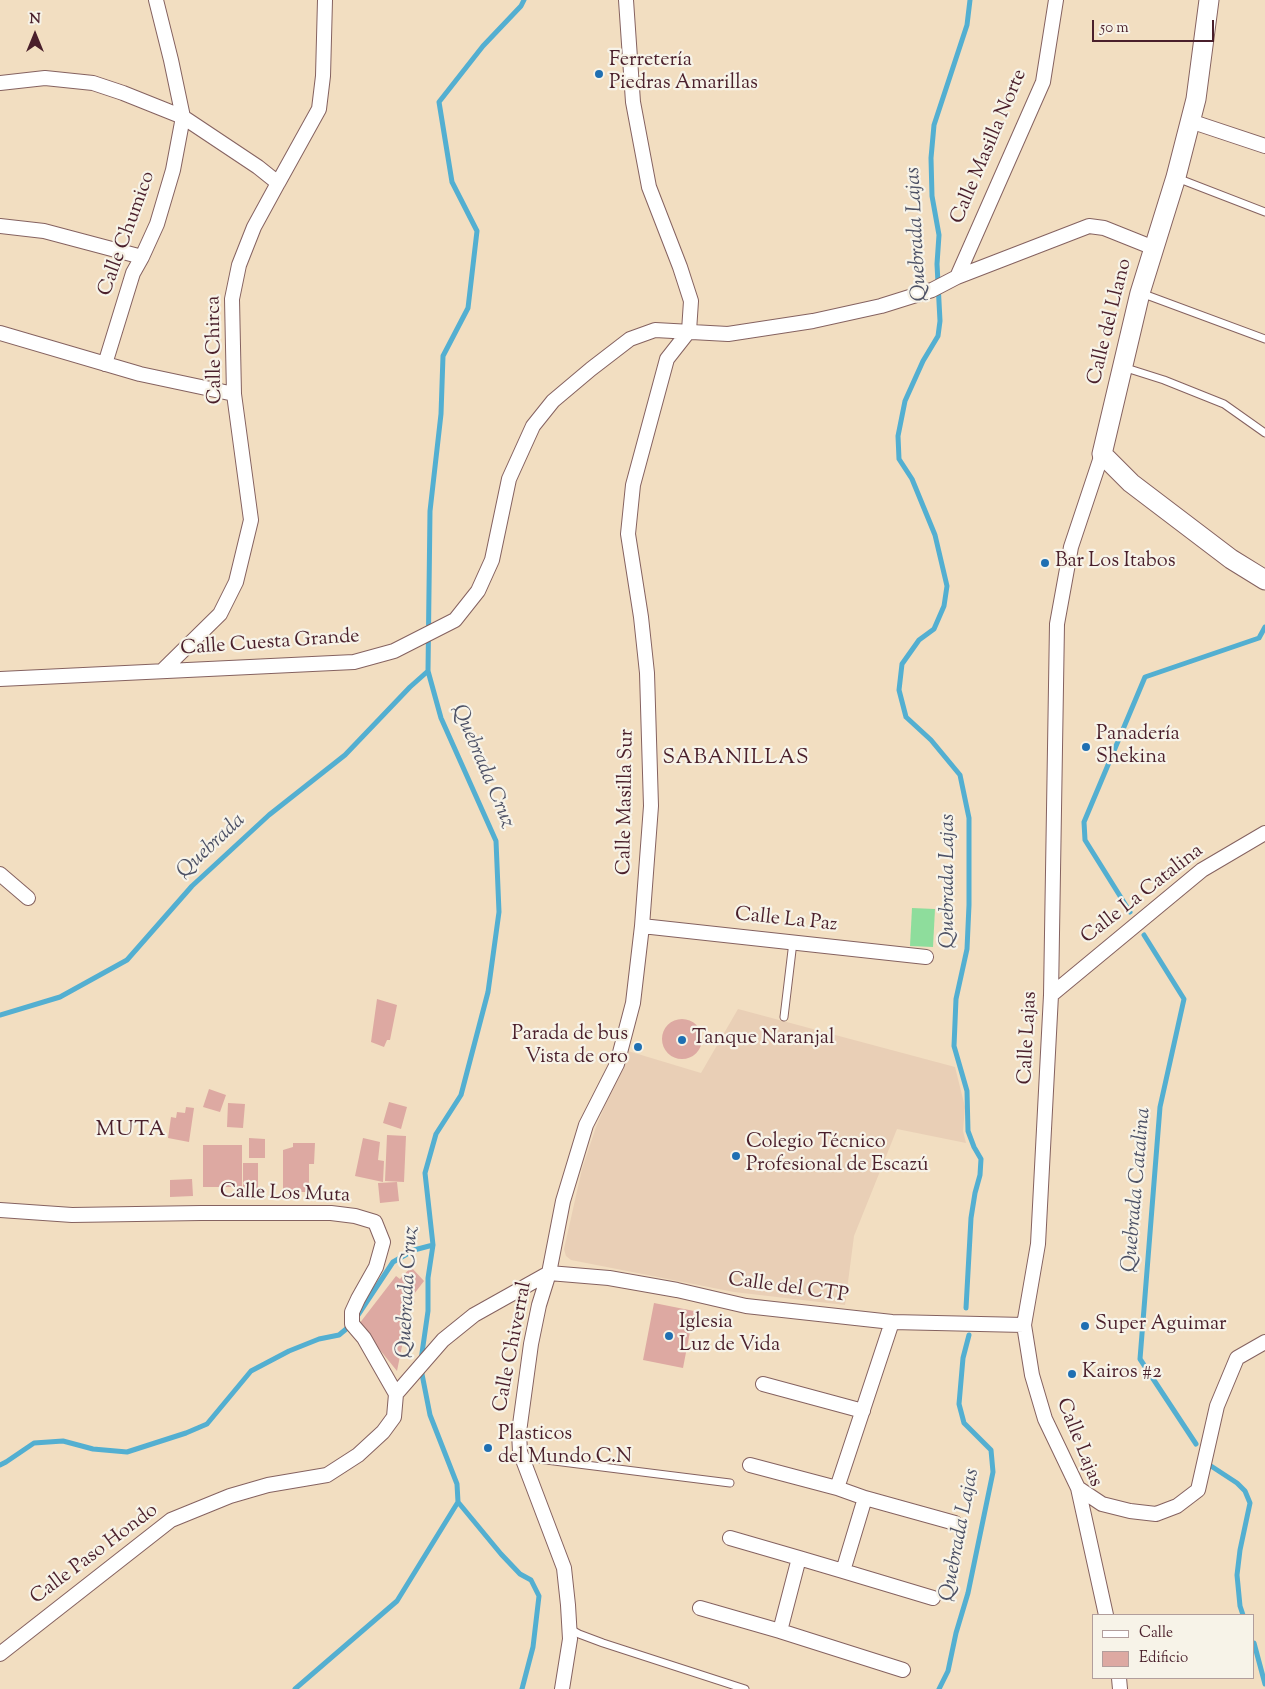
<!DOCTYPE html>
<html>
<head>
<meta charset="utf-8">
<style>
	body { margin:0 }
	#map { position:relative; width:1265px; height:1689px; overflow:hidden; background:#f2dec1; font-family:"Sorts Mill Goudy",serif }
	canvas { display:block }
	.legend { position:absolute; left:1092px; top:1614px; width:162px; height:65px; box-sizing:border-box; background:#f7f3e8; border:1px solid #b29e9c; margin:0; padding:6px 9px; list-style:none; font-size:15px; color:#4a1f2b }
	.legend li { display:flex; align-items:center; gap:10px; height:25px }
	.legend b { width:25px; border:1px solid #b29e9c }
	.north { position:absolute; left:10px; top:10px; width:50px; height:50px; -webkit-text-stroke:4px #f7f3e8; paint-order:stroke; rotate:0deg; font-size:14px; font-weight:700; line-height:20px; text-align:center; color:#4a1f2b }
	.north::after { content:''; display:block; margin:auto; width:18px; height:22px; background:#4a1f2b; clip-path:polygon(50% 0,100% 100%,50% 72%,0 100%) }
	.scale { position:absolute; left:1092px; top:20px; width:122px; height:22px; box-sizing:border-box; border:2px solid #4a1f2b; border-top:0; padding-left:6px; font-size:15px; line-height:18px; white-space:nowrap; color:#4a1f2b; -webkit-text-stroke:4px #f7f3e8; paint-order:stroke }
</style>
</head>
<body>
<div id="map">
<canvas width="1265" height="1689"></canvas>
<ul class="legend">
<li><b style="height:6px;background:#fff"></b>Calle</li>
<li><b style="height:14px;background:#dda9a2"></b>Edificio</li>
</ul>
<div class="north">N</div>
<div class="scale">50 m</div>
</div>
<script>
const context = document.querySelector('canvas').getContext('2d');
context.lineJoin = 'round';
function fill(path, color) { context.fillStyle = color; context.fill(path, 'evenodd'); }
const toPath = rows => new Path2D(rows.map(r => 'M' + r).join(''));
function stroke(path, color, width, dash) { context.strokeStyle = color; context.lineWidth = width; context.lineCap = dash ? 'butt' : 'round'; context.setLineDash(dash || []); context.stroke(path); }
function write(font, color, halo, rows, align = 'center') {
  context.font = font + ' "Sorts Mill Goudy",serif'; context.lineWidth = 4.5; context.setLineDash([]); context.textBaseline = 'middle'; context.strokeStyle = halo; context.fillStyle = color; for (const [text, x, y, turn = 0] of rows) {
    context.save(); context.translate(x, y); context.rotate((+turn || 0) * Math.PI / 180); context.textAlign = isNaN(turn) ? turn : align; if (halo) context.strokeText(text, 0, 0); context.fillText(text, 0, 0); context.restore();
  }
}
const built = toPath([
	[738,1009,955,1067,965,1107,963,1131,966,1143,897,1129,854,1236,845,1305,734,1292,571,1260,566,1256,564,1249,582,1169,596,1127,628,1051,701,1073]
]);
const green = toPath([
	[912,908,935,909,933,947,910,946]
]);
const stream = toPath([
	[1130,912,1085,840,1084,822,1145,677,1259,638,1265,627],
	[1144,935,1184,999,1160,1107,1140,1359,1196,1444],
	[0,1015,60,997,127,960,192,886,269,815,345,755,410,687,428,671],
	[966,1308,971,1218,975,1193,980,1175,981,1159,974,1147,968,1131,967,1091,954,1046,956,999,967,949,969,905,969,818,960,775,931,740,906,717,899,690,902,664,919,640,934,629,944,606,947,586,935,535,912,479,899,459,898,436,905,401,923,361,938,336,940,321,937,264,939,235,932,196,931,158,934,125,967,25,970,0],
	[356,1318,393,1262,414,1250,433,1245],
	[421,1360,428,1311,428,1278,433,1245,425,1173,436,1134,461,1095,488,992,499,912,496,841,441,718,428,671,430,511,441,414,443,356,468,308,477,231,452,182,439,102,483,46,521,6,524,0],
	[0,1465,6,1462,34,1443,63,1441,93,1449,127,1452,186,1433,207,1424,251,1371,289,1351,319,1339,339,1335,351,1325],
	[1211,1466,1237,1483,1245,1491,1250,1503,1240,1550,1237,1575,1240,1606,1243,1615],
	[458,1502,501,1554,520,1574,531,1580,539,1596,533,1647,522,1689],
	[1254,1643,1265,1684],
	[295,1689,397,1601,458,1502,457,1484,430,1415,421,1369],
	[939,1689,948,1671,956,1633,968,1593,993,1472,991,1450,964,1423,959,1404,963,1358,969,1335]
]);
const building = toPath([
	[377,999,397,1005,390,1040,387,1040,384,1047,371,1042],
	'662 1039a20 20 0 1 1 40 0a20 20 0 1 1-40 0Z',
	[209,1089,226,1095,220,1112,203,1107],
	[389,1102,407,1107,401,1129,383,1123],
	[228,1103,245,1104,243,1128,227,1127],
	[186,1107,194,1108,189,1142,168,1138,171,1117,176,1118,177,1112,185,1113],
	[387,1135,406,1136,404,1182,385,1181],
	[249,1138,265,1139,265,1158,249,1158],
	[363,1138,380,1142,378,1160,384,1161,383,1182,355,1176],
	[293,1143,315,1143,314,1164,309,1164,309,1192,283,1192,283,1150,293,1147],
	[203,1145,242,1145,242,1187,203,1187],
	[243,1163,258,1163,258,1194,243,1194],
	[192,1179,193,1196,170,1197,170,1180],
	[397,1182,399,1201,380,1203,378,1183],
	[411,1267,424,1281,411,1298,415,1302,398,1318,406,1326,397,1371,359,1324,396,1276,400,1279],
	[654,1303,694,1311,683,1368,643,1360]
]);
const lane = toPath([
	[1177,178,1265,212],
	[1141,293,1265,339],
	[1123,367,1164,380,1224,404,1265,433],
	[784,1017,793,942],
	[522,1457,730,1483],
	[570,1629,579,1634,603,1643,745,1689]
]);
const street = toPath([
	[156,0,171,60,183,117,258,167,278,183,254,227,239,265,232,299,234,394,251,520,236,582,220,614,162,671],
	[0,83,45,78,93,83,123,93,183,117,173,170,157,224,142,257,133,273,105,364],
	[1190,121,1265,146],
	[278,183,319,109,323,76,325,0],
	[0,226,44,231,142,257],
	[957,277,1043,82,1056,0],
	[0,333,140,374,234,394],
	[1102,454,1071,547,1057,624,1051,995,1038,1244,1024,1325,1032,1375,1045,1419,1078,1488,1106,1615],
	[0,679,354,662,394,651,455,620,478,591,492,560,509,479,533,426,553,401,591,369,630,339,655,330,728,334,813,321,881,306,932,290,957,277,1089,226,1104,228,1154,248],
	[0,874,28,898],
	[642,926,926,957],
	[1051,995,1202,870,1265,833],
	[0,1210,72,1215,201,1213,331,1213,355,1216,375,1222,383,1242,376,1267,358,1299,352,1312,352,1324,364,1338,396,1394],
	[549,1273,609,1278,677,1290,746,1306,892,1322,1024,1325],
	[892,1322,837,1488,865,1498,843,1571,799,1558,780,1631,903,1670],
	[763,1384,863,1411],
	[750,1465,837,1488],
	[1078,1488,1102,1504,1130,1511,1156,1514,1177,1506,1198,1490,1217,1406,1237,1358,1265,1342],
	[865,1498,955,1523],
	[730,1538,799,1558],
	[843,1571,933,1598],
	[700,1608,780,1631],
	[0,1654,171,1520,230,1496,268,1485,327,1475,358,1455,383,1432,394,1417,396,1394,443,1340,474,1315,549,1273],
	[1119,1678,1120,1689],
	[562,1689,570,1639,568,1605,564,1568,520,1452,519,1432,531,1344,539,1305,549,1273,563,1201,586,1125,617,1064,633,1003,642,926,651,806,647,673,641,617,628,534,633,485,667,359,689,331,691,301,680,267,649,187,633,102,626,0]
]);
const secondary = toPath([
	[1209,0,1196,99,1176,177,1140,293,1102,454,1131,483,1231,559,1265,580]
]);
const markers = [
	[599,74,5,"#1f6fb2"],
	[1045,563,5,"#1f6fb2"],
	[1086,747,5,"#1f6fb2"],
	[682,1040,5,"#1f6fb2"],
	[638,1047,5,"#1f6fb2"],
	[736,1156,5,"#1f6fb2"],
	[1085,1326,5,"#1f6fb2"],
	[669,1336,5,"#1f6fb2"],
	[1072,1374,5,"#1f6fb2"],
	[488,1448,5,"#1f6fb2"]
];
const poiNames = [
	["Ferretería",609,62],
	["Piedras Amarillas",609,85],
	["Bar Los Itabos",1055,563],
	["Panadería",1096,736],
	["Shekina",1096,759],
	["Parada de bus",628,1036,"right"],
	["Vista de oro",628,1059,"right"],
	["Tanque Naranjal",692,1040],
	["Colegio Técnico",746,1144],
	["Profesional de Escazú",746,1167],
	["Iglesia",679,1324],
	["Luz de Vida",679,1347],
	["Super Aguimar",1095,1326],
	["Kairos #2",1082,1374],
	["Plasticos",498,1436],
	["del Mundo C.N",498,1459]
];
const streetNames = [
	["Calle Masilla Norte",990,147,-67],
	["Calle Chumico",128,234,-70],
	["Calle del Llano",1111,322,-76],
	["Calle Chirca",216,350,-91],
	["Calle Cuesta Grande",270,644,-4],
	["Calle Masilla Sur",627,802,-89],
	["Calle La Catalina",1143,895,-38],
	["Calle La Paz",786,921,6],
	["Calle Lajas",1029,1038,-87],
	["Calle Los Muta",285,1195,2],
	["Calle del CTP",788,1289,8],
	["Calle Chiverral",514,1347,-79],
	["Calle Lajas",1078,1443,68],
	["Calle Paso Hondo",95,1555,-37]
];
const waterNames = [
	["Quebrada Lajas",918,234,-93],
	["Quebrada Cruz",482,767,67],
	["Quebrada",212,847,-43],
	["Quebrada Lajas",949,881,-90],
	["Quebrada Catalina",1138,1190,-85],
	["Quebrada Cruz",409,1292,-87],
	["Quebrada Lajas",961,1535,-79]
];
const neighbourhoodNames = [
	["SABANILLAS",736,759],
	["MUTA",131,1131]
];
fill(built, '#e9cfb6');
fill(green, '#8edd9c');
stroke(stream, '#53afd1', 5);
fill(building, '#dda9a2');
stroke(lane, '#856260', 9);
stroke(street, '#856260', 16);
stroke(secondary, '#856260', 21);
stroke(lane, '#fff', 7);
stroke(street, '#fff', 14);
stroke(secondary, '#fff', 19);
for (const [x, y, r, color] of markers) { const dot = new Path2D(); dot.arc(x, y, r, 0, 2 * Math.PI); context.fillStyle = color; context.fill(dot); stroke(dot, '#f7f3e8', 2); }
write('20px', '#4a1f2b', '#f7f3e8', poiNames, 'left');
write('20px', '#4a1f2b', '#f7f3e8', streetNames);
write('italic 21px', '#4d5165', '#f7f3e8', waterNames);
context.letterSpacing = '1px';
write('21px', '#4a1f2b', '#f7f3e8', neighbourhoodNames);
context.letterSpacing = '0px';
</script>
</body>
</html>
